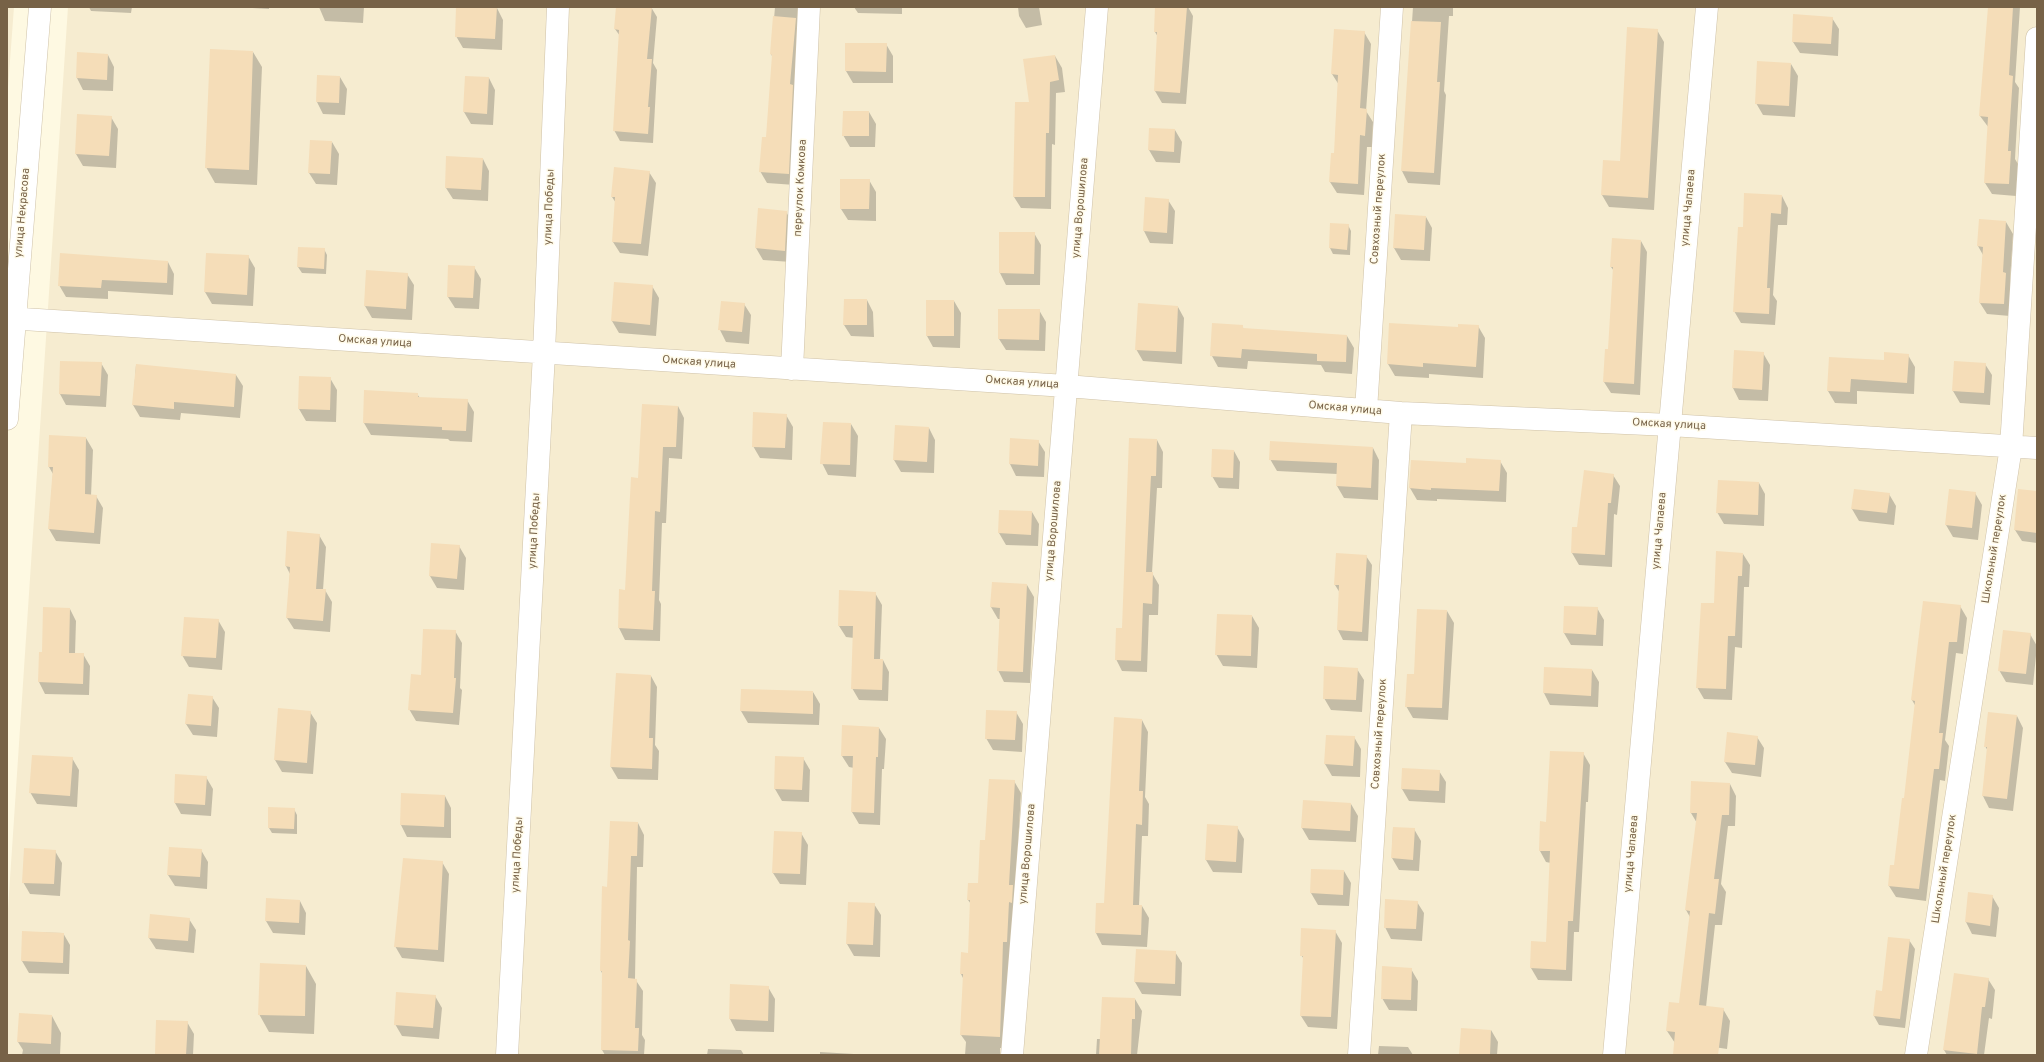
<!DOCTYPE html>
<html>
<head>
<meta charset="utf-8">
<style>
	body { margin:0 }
	#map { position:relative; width:2044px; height:1062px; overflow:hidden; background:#fef9e2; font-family:Overpass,sans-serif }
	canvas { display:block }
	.frame { position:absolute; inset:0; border:8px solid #776247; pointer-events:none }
</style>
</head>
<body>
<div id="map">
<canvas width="2044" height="1062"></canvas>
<div class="frame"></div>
</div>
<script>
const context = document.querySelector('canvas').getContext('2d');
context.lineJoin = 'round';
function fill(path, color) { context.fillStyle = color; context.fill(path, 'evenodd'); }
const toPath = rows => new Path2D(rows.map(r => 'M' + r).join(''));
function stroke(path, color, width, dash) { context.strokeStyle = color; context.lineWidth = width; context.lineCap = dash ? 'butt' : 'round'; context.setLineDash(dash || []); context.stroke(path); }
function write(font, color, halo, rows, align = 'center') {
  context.font = font + ' Overpass,sans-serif'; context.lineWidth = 3; context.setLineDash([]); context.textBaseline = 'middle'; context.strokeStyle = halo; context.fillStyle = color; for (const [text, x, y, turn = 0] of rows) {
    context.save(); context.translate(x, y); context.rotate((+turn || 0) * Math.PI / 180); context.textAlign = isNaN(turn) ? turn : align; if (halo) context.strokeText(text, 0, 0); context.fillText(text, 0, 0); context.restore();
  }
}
const residential = toPath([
	[7,7,14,7,7,101],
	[68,7,2037,7,2037,1055,7,1054,7,924]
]);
const shadow = toPath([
	[89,7,132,7,131,13,91,11],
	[236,7,269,7,269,9],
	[319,7,364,7,363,23,325,21],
	[457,7,497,8,503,20,502,50,463,48,456,36],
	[617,7,651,7,657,17,653,63,657,70,653,143,620,141,614,130,620,36,615,29],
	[775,7,803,7,795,185,767,183,760,171,767,138,773,58,771,54],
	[854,7,902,7,902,14,858,13],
	[1018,7,1039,7,1042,25,1026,28,1019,16],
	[1156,7,1188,7,1193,16,1186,104,1162,103,1155,91,1158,37,1155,32],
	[1413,7,1453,7,1453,16,1449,16,1444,91,1446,95,1440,185,1408,183,1402,171],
	[1989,7,2020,7,2015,82,2019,88,2015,159,2018,164,2016,196,1992,194,1985,183,1989,128,1980,116],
	[1832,18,1839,29,1838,56,1800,53,1793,42],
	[1657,30,1664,42,1654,210,1609,207,1602,195,1604,161,1621,162],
	[1364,32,1371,44,1366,111,1373,122,1372,147,1367,147,1364,195,1337,193,1330,182,1335,154,1339,85,1332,74],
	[886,44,893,56,893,83,853,83,846,71],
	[253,52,262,67,257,185,215,183,206,167],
	[108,55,114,67,113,91,83,90,77,78],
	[1055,56,1062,68,1065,92,1056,93,1055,145,1052,144,1051,209,1021,208,1014,197,1030,103],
	[1791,64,1798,76,1795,117,1763,115,1756,103],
	[340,77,347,89,345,115,323,114,317,102],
	[466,77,489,78,495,90,493,125,471,124,464,112],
	[869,112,876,124,875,147,850,147,843,135],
	[111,117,118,129,116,168,83,166,76,154],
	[1150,129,1175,130,1182,142,1180,163,1156,162,1149,150],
	[332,142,339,154,337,185,316,184,309,173],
	[483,159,489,171,488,201,453,199,446,188],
	[649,172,656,183,648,256,620,253,613,242,616,203,612,197],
	[869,180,876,192,876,221,848,220,841,209],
	[1782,196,1788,208,1787,225,1778,225,1773,295,1777,301,1775,325,1741,323,1734,311,1744,228],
	[1146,198,1168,200,1175,211,1173,244,1150,243,1144,231],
	[759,209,786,212,793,223,791,262,763,260,756,248],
	[1426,217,1432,228,1430,261,1401,260,1394,248],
	[2006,222,2013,234,2010,281,2012,285,2010,316,1987,314,1980,303,1983,255,1978,246],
	[1331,224,1348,225,1351,231,1350,255,1333,254,1330,248],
	[1000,233,1034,233,1041,245,1040,285,1006,285,1000,273],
	[1641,241,1647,252,1640,395,1611,393,1604,382,1609,350,1614,271,1611,267],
	[299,248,324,249,327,255,326,274,302,273,298,267],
	[248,256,255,268,253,306,212,304,205,292],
	[168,262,174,274,173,295,108,291,108,299,66,297,59,285],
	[474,267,481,279,479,309,455,308,448,297],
	[367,271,407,274,414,285,412,320,372,318,365,306],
	[652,286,659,298,656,336,619,333,612,321],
	[867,300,873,312,874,337,851,336,844,325],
	[954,301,961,313,960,348,933,347,927,336],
	[744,304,751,315,749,344,726,342,720,330],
	[1178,307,1184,318,1182,364,1143,361,1136,349],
	[1039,310,1046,322,1045,351,1006,350,999,339],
	[1242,326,1244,329,1347,336,1354,348,1352,374,1325,372,1321,365,1248,361,1247,369,1218,367,1212,356],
	[1478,326,1485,338,1483,378,1429,374,1429,378,1395,376,1388,364,1459,328],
	[1763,353,1770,365,1768,401,1739,400,1733,388],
	[1908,355,1915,367,1914,394,1857,391,1857,404,1835,403,1828,391,1885,361],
	[101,363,108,375,106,407,66,405,60,394],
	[1985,364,1992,375,1990,405,1960,403,1953,391],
	[136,365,236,375,243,386,240,418,181,413,180,420,140,417,133,405],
	[330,378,337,390,336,422,306,421,299,409],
	[365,391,417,394,420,398,467,400,474,412,472,442,450,441,448,439,371,435,364,423],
	[678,406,684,418,682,459,669,458,666,523,662,523,659,600,661,604,660,641,625,640,619,628,620,590,626,591,639,479],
	[786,415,793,427,792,460,760,458,753,446],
	[851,424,858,436,856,477,828,475,822,463],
	[929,428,935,440,934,473,901,472,894,460],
	[86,438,93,450,91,496,96,496,103,508,100,544,56,541,49,529,53,474,49,467],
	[1157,440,1163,452,1162,488,1157,488,1152,573,1159,585,1158,615,1149,615,1147,672,1122,671,1116,659,1123,630],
	[1038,441,1045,452,1044,477,1016,476,1010,464],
	[1373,448,1379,460,1378,500,1344,498,1337,486,1337,474,1277,471,1270,459],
	[1234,451,1240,462,1239,489,1219,488,1212,476],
	[1412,461,1466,464,1500,461,1507,473,1506,502,1437,499,1437,501,1417,500,1410,488],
	[1613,475,1620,486,1617,515,1614,514,1612,567,1579,565,1572,553,1573,528,1578,528],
	[1759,483,1765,494,1764,526,1724,524,1717,512],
	[2037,492,2037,543,2022,541,2015,530],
	[1975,493,1982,505,1978,540,1953,537,1946,525],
	[1889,494,1896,506,1894,525,1859,521,1852,509],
	[1000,511,1032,512,1039,524,1038,546,1006,545,999,533],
	[288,532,319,535,326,547,323,590,325,590,332,602,330,632,294,629,287,618,290,574,286,566],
	[432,544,459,546,466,558,464,590,437,588,430,576],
	[1743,554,1750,565,1749,587,1744,587,1742,648,1735,647,1732,700,1704,699,1697,687,1715,604],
	[1366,556,1372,565,1368,641,1343,640,1338,630,1340,593,1335,585],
	[1027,585,1034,597,1030,683,1004,682,998,670,1000,619,998,619,991,607],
	[875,593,882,605,880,660,883,660,889,672,888,701,859,700,852,688,854,638,846,637,839,626],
	[1960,606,1967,618,1963,654,1956,653,1945,740,1949,746,1945,781,1940,780,1926,901,1896,897,1889,886,1895,866,1905,800,1916,707,1912,700],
	[1597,608,1604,620,1603,646,1571,645,1564,633],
	[70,609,76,621,75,654,83,654,90,666,89,695,45,694,39,682,43,653],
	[1447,611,1454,623,1448,720,1413,718,1406,706,1415,675],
	[1252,616,1259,628,1257,668,1223,666,1216,654],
	[218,620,225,632,222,670,189,667,182,655],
	[455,631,462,643,460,688,462,690,459,725,416,721,409,709,422,676],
	[2030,634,2037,646,2033,685,2006,682,1999,670],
	[1545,668,1592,670,1599,682,1598,707,1550,705,1544,693],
	[1357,669,1364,680,1362,712,1331,710,1324,698],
	[617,674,651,676,657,687,655,745,659,751,658,780,618,779,611,767],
	[813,692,820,704,819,725,748,723,741,711],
	[212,697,219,708,217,737,193,735,186,724],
	[310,712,317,723,313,774,282,772,275,760],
	[1016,712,1023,724,1022,752,993,750,986,738],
	[2017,716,2023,728,2013,811,1989,808,1983,796,1988,751,1985,746],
	[1142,720,1148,732,1145,797,1149,804,1148,836,1142,836,1139,906,1142,906,1149,918,1147,947,1102,945,1096,933,1105,904],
	[879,728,886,739,884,769,882,769,880,825,859,824,852,812,854,768,849,767,842,756],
	[1354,737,1361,749,1360,777,1332,776,1325,764],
	[1757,737,1764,748,1761,777,1732,773,1725,762],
	[1583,753,1590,765,1588,802,1586,802,1579,932,1574,932,1572,981,1538,980,1531,968,1532,942,1547,943,1551,863,1546,862,1540,851,1547,823],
	[776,757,803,758,810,770,809,802,782,801,775,789],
	[72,758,79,770,77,807,37,804,30,792],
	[1403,769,1439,771,1446,782,1445,803,1409,801,1402,789],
	[206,777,213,789,211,816,181,814,175,803],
	[1014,781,1021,793,1006,1048,1000,1048,1000,1055,965,1055,966,1042,961,1035,964,980,961,974,969,954,971,904,968,900,979,884,986,842],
	[1730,784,1736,796,1735,826,1728,826,1721,884,1726,892,1722,925,1715,925,1706,1007,1723,1009,1730,1021,1727,1049,1714,1047,1713,1055,1674,1055,1675,1043,1667,1031,1680,1004,1690,917,1686,910,1697,823,1691,813],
	[402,794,445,796,451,808,451,838,407,837,401,825],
	[1304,801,1351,804,1358,816,1356,842,1309,840,1302,828],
	[294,809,297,815,297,834,272,833,269,828],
	[638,823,644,835,643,867,637,867,635,979,643,991,642,1035,645,1040,644,1055,605,1055,602,1050,603,975,601,971,608,888],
	[1237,827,1244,839,1242,873,1213,872,1206,860],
	[1393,828,1414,829,1421,841,1419,871,1399,870,1392,858],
	[801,833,808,845,806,885,780,884,773,873],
	[201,850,208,862,207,889,175,886,168,875],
	[55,851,62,863,60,896,30,894,23,882],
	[442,862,449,874,444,962,402,958,395,946],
	[1344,871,1351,883,1349,906,1318,905,1311,893],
	[1969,893,1992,896,1999,908,1996,937,1972,934,1966,922],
	[300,901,306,913,305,935,273,933,266,921],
	[1417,902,1424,913,1422,941,1391,939,1385,927],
	[874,904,881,915,880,957,854,956,847,944],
	[189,919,196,930,194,953,156,949,149,938],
	[1335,931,1342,943,1337,1029,1308,1027,1301,1016,1304,959,1301,955],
	[23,932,63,933,70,945,69,974,29,973,22,961],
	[1909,940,1915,949,1905,1028,1879,1025,1874,1016,1883,992],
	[1175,952,1182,963,1181,996,1142,994,1135,982],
	[306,966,316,984,314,1034,269,1032,259,1014],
	[1411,969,1418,981,1417,1011,1389,1010,1382,998],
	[1988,979,1995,990,1992,1019,1989,1018,1984,1055,1947,1055,1944,1050],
	[731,986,768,987,775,999,774,1032,736,1031,730,1019],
	[435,996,442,1008,439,1039,402,1036,395,1024],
	[1135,999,1142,1011,1137,1055,1096,1055,1097,1039,1101,1039],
	[52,1016,61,1033,60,1055,22,1055,23,1050,18,1042],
	[157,1021,187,1022,194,1034,193,1055,156,1055],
	[1491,1030,1498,1042,1497,1055,1460,1055],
	[1379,1046,1408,1047,1413,1055,1378,1055],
	[708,1049,741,1050,744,1055,707,1055],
	[820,1052,854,1054,854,1055,820,1055],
	[1531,1054,1550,1055,1531,1055]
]);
const building = toPath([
	[456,7,497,7,495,39,455,37],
	[616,7,652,7,647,59,652,59,648,107,650,107,648,134,613,131,619,30,614,29],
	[1155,7,1187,7,1180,93,1154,91,1157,32,1154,32],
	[1988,7,2013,7,2009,75,2013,76,2008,151,2011,151,2009,184,1984,183,1988,117,1979,116],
	[1793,14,1833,17,1831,44,1792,42],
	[773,16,796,18,790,84,793,85,789,174,759,172,762,137,766,137,772,55,770,54],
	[1411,21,1441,22,1437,82,1440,82,1434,173,1401,171],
	[1627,27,1658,29,1648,198,1601,195,1603,160,1620,161],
	[1334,29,1365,31,1360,108,1367,109,1365,136,1360,135,1358,184,1329,182,1331,153,1334,153,1338,75,1331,74],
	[845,43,887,43,886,72,845,71],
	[210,49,253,51,249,170,205,168],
	[77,52,108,54,107,80,76,78],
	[1055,55,1059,80,1050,82,1049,133,1046,133,1045,197,1013,197,1015,102,1029,102,1023,59],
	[1757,61,1791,63,1789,106,1755,104],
	[317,75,340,76,339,103,316,102],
	[465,76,489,77,487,114,463,112],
	[843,111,869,111,869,136,842,136],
	[77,114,112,116,109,156,75,154],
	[1149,128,1175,129,1174,152,1148,150],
	[310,140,332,141,330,174,308,173],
	[446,156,483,158,481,190,445,188],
	[614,167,650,171,641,244,612,242,615,197,611,197],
	[840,179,870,179,869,209,840,209],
	[1744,193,1782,195,1781,214,1771,213,1767,288,1770,288,1769,314,1733,312,1738,227,1743,227],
	[1145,197,1169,199,1167,233,1143,231],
	[758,208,787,211,785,251,755,248],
	[1395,214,1426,216,1424,250,1393,248],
	[1979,219,2006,221,2003,272,2006,273,2004,304,1979,303,1983,247,1977,246],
	[1330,223,1349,224,1347,250,1329,248],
	[999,232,1035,232,1034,274,999,273],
	[1612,238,1641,240,1634,384,1603,382,1605,349,1608,349,1613,267,1610,267],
	[298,247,325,248,324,269,297,267],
	[60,253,168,261,167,283,102,280,101,288,58,286],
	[206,253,249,255,247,295,204,292],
	[448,265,475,266,473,298,447,297],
	[366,270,408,273,406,309,364,306],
	[614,282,653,285,650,325,611,321],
	[844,299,867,299,867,325,843,325],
	[926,300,954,300,954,336,926,336],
	[721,301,745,303,742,332,718,330],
	[1138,303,1178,306,1176,352,1135,350],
	[998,309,1040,309,1039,340,998,339],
	[1212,323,1243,325,1243,328,1347,335,1346,362,1317,361,1317,354,1242,349,1241,358,1210,356],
	[1389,323,1458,327,1458,324,1479,325,1476,367,1423,363,1423,367,1387,364],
	[1734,350,1764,352,1762,390,1732,388],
	[1884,352,1909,354,1907,383,1851,379,1850,392,1827,391,1829,357,1884,360],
	[60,361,102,362,100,396,59,394],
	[1954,361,1986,363,1984,393,1952,391],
	[136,364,236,374,234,407,174,402,174,409,132,405],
	[299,376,331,377,330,410,298,409],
	[364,390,418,393,418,397,468,399,466,431,442,430,442,427,363,423],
	[642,404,678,406,676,447,663,447,660,512,655,511,652,591,655,591,653,630,618,628,619,589,625,590,631,477,638,478],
	[753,412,787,414,785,448,752,447],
	[823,422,851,423,850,465,820,464],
	[895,425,929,427,927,462,893,460],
	[49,435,86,437,85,494,97,495,94,533,48,529,53,467,48,467],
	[1010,438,1039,440,1038,466,1009,464],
	[1129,438,1157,439,1156,476,1151,476,1146,572,1153,572,1152,604,1143,603,1141,661,1115,660,1116,628,1122,628],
	[1270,441,1373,447,1371,488,1336,486,1337,463,1269,460],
	[1212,449,1234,450,1233,478,1211,477],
	[1466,458,1501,460,1499,491,1431,488,1431,490,1409,488,1411,460,1466,463],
	[1584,470,1614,474,1611,503,1608,503,1605,555,1571,553,1572,527,1577,527],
	[1718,480,1759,482,1758,515,1716,513],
	[1854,489,1890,493,1887,513,1851,509],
	[1949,489,1976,492,1972,528,1945,525],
	[2018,489,2037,491,2037,533,2014,530],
	[999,510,1032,511,1031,535,998,533],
	[287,531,320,534,316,589,326,589,323,621,286,618,290,567,285,566],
	[431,543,460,545,457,579,429,576],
	[1716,551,1743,553,1742,576,1738,576,1735,636,1728,636,1726,689,1696,688,1701,603,1714,603],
	[1336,553,1367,555,1362,632,1337,630,1339,585,1334,585],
	[992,582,1027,584,1023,672,997,671,1000,608,990,607],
	[839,590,876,592,874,659,883,659,882,690,851,689,853,626,838,626],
	[1923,601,1961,605,1957,642,1949,642,1939,733,1943,733,1939,769,1934,769,1919,889,1888,886,1890,865,1894,865,1902,798,1904,798,1915,701,1911,700],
	[1564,606,1598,607,1596,635,1563,633],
	[43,607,70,608,69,653,84,653,83,684,38,682,39,652,42,652],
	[1417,609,1447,610,1442,708,1405,707,1407,674,1414,674],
	[1217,614,1252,615,1251,656,1215,655],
	[184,617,219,619,216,658,181,656],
	[423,629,456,630,454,678,456,678,453,713,408,710,411,674,421,675],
	[2003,630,2031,633,2026,674,1998,671],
	[1324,666,1358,668,1356,700,1323,699],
	[1544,667,1592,669,1591,696,1543,693],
	[616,673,651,675,649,738,653,738,652,769,610,767],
	[741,689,813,691,813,714,740,711],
	[188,694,213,696,211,726,185,724],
	[278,708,311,711,307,763,274,760],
	[986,710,1017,711,1015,740,985,739],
	[1988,712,2017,715,2007,799,1982,796,1987,747,1984,747],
	[1114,717,1142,719,1139,791,1143,791,1142,825,1136,824,1133,905,1142,905,1141,935,1095,933,1096,903,1104,903],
	[842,725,879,727,878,757,876,757,874,813,851,812,853,756,841,756],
	[1727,732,1758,736,1755,765,1724,762],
	[1326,735,1355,736,1353,766,1324,764],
	[1550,751,1584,752,1573,921,1568,921,1566,970,1530,968,1531,941,1546,942,1550,851,1539,851,1540,821,1546,822],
	[32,755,73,757,70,796,29,793],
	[775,756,804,757,802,790,774,789],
	[1402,768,1440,770,1439,791,1401,789],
	[175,774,207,776,205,805,174,803],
	[989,779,1015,780,1009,885,1013,885,1012,903,1009,902,1007,942,1003,942,1000,1037,960,1035,963,974,960,974,961,952,968,953,970,900,967,900,968,883,978,883,980,840,985,840],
	[1691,781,1730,783,1729,815,1722,815,1714,879,1719,879,1715,914,1709,913,1699,1005,1724,1008,1718,1055,1673,1055,1675,1032,1666,1031,1669,1002,1679,1003,1690,911,1685,910,1697,813,1690,813],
	[401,793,445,795,444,827,400,825],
	[1303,800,1351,803,1350,831,1301,828],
	[268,807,295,808,294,829,268,828],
	[610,821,638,822,637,856,631,856,628,940,630,941,628,978,637,979,635,1028,639,1028,638,1051,601,1050,602,971,600,971,602,886,607,887],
	[1207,824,1238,826,1236,862,1205,860],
	[1393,827,1415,828,1413,860,1391,858],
	[774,831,802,832,800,874,772,873],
	[169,847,202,849,200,877,167,875],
	[24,848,56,850,54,884,22,883],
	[403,858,443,861,438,950,394,947],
	[1311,869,1344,870,1343,895,1310,893],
	[1968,892,1993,895,1990,926,1965,922],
	[266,898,300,900,299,923,265,921],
	[1385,899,1418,901,1416,929,1384,928],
	[848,902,875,903,873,945,846,944],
	[150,914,190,918,188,941,148,938],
	[1301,928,1336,930,1331,1017,1300,1016,1303,956,1300,956],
	[22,931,64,933,63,963,21,961],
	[1888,937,1910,939,1900,1019,1873,1016,1876,990,1882,991],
	[1136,949,1176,951,1175,984,1134,982],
	[260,963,306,965,305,1016,258,1015],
	[1382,966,1412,968,1411,1000,1381,999],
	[1954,973,1989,978,1985,1007,1982,1007,1977,1054,1943,1050],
	[730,984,769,986,768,1021,729,1019],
	[396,992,436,995,433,1028,394,1025],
	[1102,997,1135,998,1135,1019,1132,1019,1131,1055,1099,1055],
	[19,1013,52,1015,51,1044,17,1042],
	[156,1020,188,1021,186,1055,155,1054],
	[1461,1028,1491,1030,1490,1055,1459,1055]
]);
const minor = toPath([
	[7,318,1066,386,1401,413,1670,425,2037,448],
	[792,369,809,7],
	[1366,410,1392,7],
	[7,419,40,7],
	[507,1055,544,353,558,7],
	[1012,1055,1097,7],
	[1359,1055,1401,413],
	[1614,1055,1707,7],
	[1916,1055,2011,447,2037,38]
]);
const streetNames = [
	["переулок Комкова",801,188,-87],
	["улица Победы",550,207,-88],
	["улица Ворошилова",1081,208,-85],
	["улица Чапаева",1689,208,-85],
	["Совхозный переулок",1379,209,-86],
	["улица Некрасова",23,213,-85],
	["Омская улица",375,342,4],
	["Омская улица",699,363,4],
	["Омская улица",1022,383,4],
	["Омская улица",1345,409,5],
	["Омская улица",1669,425,3],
	["улица Победы",535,531,-87],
	["улица Ворошилова",1054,531,-85],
	["улица Чапаева",1660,531,-85],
	["Школьный переулок",1995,549,-81],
	["Совхозный переулок",1380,734,-86],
	["улица Ворошилова",1028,854,-85],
	["улица Чапаева",1632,854,-85],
	["улица Победы",518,855,-87],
	["Школьный переулок",1945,869,-81]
];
fill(residential, '#f6ecd0');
fill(shadow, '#0003');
fill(building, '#f5ddb8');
stroke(minor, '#cfc2a8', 23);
stroke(minor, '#fff', 22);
write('11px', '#776247', '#fffbea', streetNames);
</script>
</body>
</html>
